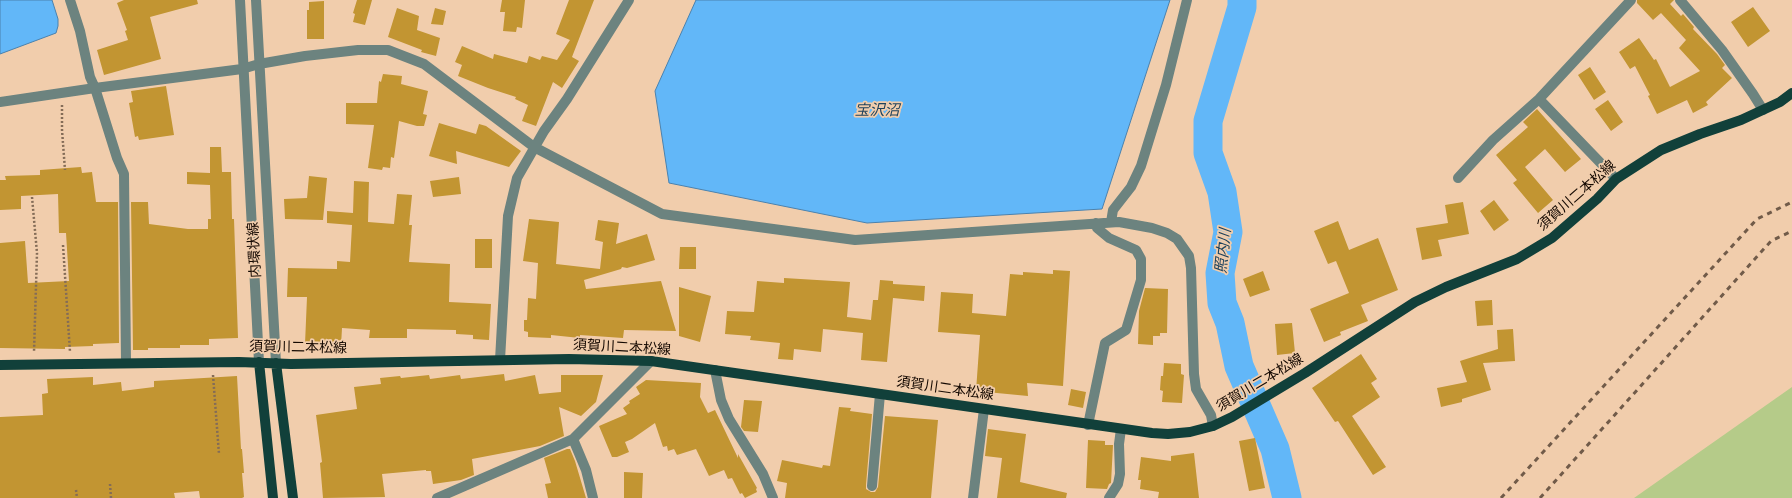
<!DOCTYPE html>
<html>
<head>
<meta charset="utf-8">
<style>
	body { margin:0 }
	canvas { display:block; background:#f1cdac }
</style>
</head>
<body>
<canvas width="1792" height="498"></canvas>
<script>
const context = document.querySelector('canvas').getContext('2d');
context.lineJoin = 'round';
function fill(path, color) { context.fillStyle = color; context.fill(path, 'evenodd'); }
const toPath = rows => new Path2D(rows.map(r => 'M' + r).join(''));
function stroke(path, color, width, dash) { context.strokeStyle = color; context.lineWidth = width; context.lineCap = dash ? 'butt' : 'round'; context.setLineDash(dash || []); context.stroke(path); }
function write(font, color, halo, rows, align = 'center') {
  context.font = font + ' Signika,"Noto Sans JP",sans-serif'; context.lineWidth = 3.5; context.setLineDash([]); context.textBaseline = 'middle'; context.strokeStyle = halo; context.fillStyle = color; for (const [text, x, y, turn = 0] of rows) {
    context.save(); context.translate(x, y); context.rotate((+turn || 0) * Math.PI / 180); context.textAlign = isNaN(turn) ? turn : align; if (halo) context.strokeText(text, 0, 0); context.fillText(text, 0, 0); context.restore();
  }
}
const green = toPath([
	[1792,387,1792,498,1634,498]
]);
const water = toPath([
	[0,0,52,0,58,19,58,26,56,33,0,54,0,0],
	[696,0,1170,0,1102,209,867,223,669,183,655,91,696,0]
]);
const river = toPath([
	[1242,0,1242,7,1208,121,1208,153,1222,192,1228,232,1220,273,1222,303,1230,323,1239,366,1275,449,1287,498]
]);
const building = toPath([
	[124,0,197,0,198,4,150,17,161,59,104,75,97,50,128,40,125,31,127,30,117,3],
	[357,0,372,0,365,25,353,22,355,14,353,13],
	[502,0,525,0,522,28,517,27,516,32,503,31,505,12,500,12],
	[569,0,594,0,572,57,579,61,562,88,553,82,536,126,522,121,528,105,515,99,516,97,488,88,458,76,462,65,455,62,462,46,493,59,494,54,527,63,529,56,540,60,542,56,557,60,570,40,556,34],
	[1637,0,1674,0,1670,4,1681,16,1683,14,1694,27,1693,29,1717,54,1725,65,1722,68,1732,78,1706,102,1708,105,1693,113,1687,100,1657,114,1648,96,1650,95,1635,66,1630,69,1619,52,1639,38,1654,60,1656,59,1670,87,1700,71,1679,48,1686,40,1661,13,1653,20,1637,3],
	[324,1,324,39,307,39,307,10,309,10,309,2],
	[1753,7,1770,31,1748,47,1731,22],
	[397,8,419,16,417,30,440,38,436,56,421,52,422,50,388,37],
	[435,8,446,11,443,25,431,24],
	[1590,67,1606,92,1594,100,1578,75],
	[383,74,402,76,401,84,428,91,423,114,427,115,424,126,417,126,399,121,394,158,391,157,390,168,383,167,382,170,368,168,374,125,346,124,346,103,377,103,379,81,381,82],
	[166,86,174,135,139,140,138,136,135,137,129,103,133,102,131,91],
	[1608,100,1623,122,1611,131,1595,109],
	[1537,109,1581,159,1565,172,1545,149,1525,167,1553,200,1538,213,1513,183,1517,180,1496,155,1528,127,1523,122],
	[439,123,476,134,479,124,486,126,521,151,509,167,456,151,457,164,429,156],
	[210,147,221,147,222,172,231,172,232,219,234,219,238,338,209,339,209,345,180,345,180,348,148,348,148,350,133,350,131,202,148,202,149,224,188,229,208,229,208,219,211,219,210,185,187,184,187,172,210,173],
	[81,167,82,173,92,172,96,202,118,202,119,343,93,344,93,346,65,347,65,349,0,348,0,243,25,241,28,283,69,281,66,233,59,233,58,194,21,196,21,209,0,210,0,180,6,180,5,176,40,175,40,170],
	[309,176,327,178,323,220,285,219,284,199,307,198],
	[459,177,461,194,433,197,430,181],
	[354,181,369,182,368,222,394,224,397,194,412,195,409,225,412,225,409,262,450,264,449,302,491,304,489,340,473,339,473,335,456,334,456,330,407,329,407,338,369,338,370,330,342,328,341,346,305,344,307,297,287,297,288,268,337,269,337,261,350,262,352,225,327,223,327,211,353,213],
	[1494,200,1509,220,1494,231,1480,211],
	[1463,202,1469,234,1438,240,1442,256,1422,260,1416,228,1448,223,1445,205],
	[529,219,559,222,556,264,600,269,603,242,595,240,598,220,619,223,616,244,647,234,655,260,627,268,622,267,621,269,584,280,586,289,661,281,676,331,624,330,623,338,580,335,580,338,551,335,551,338,528,337,528,332,524,331,524,320,527,320,528,298,536,299,538,263,523,261],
	[1338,221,1349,250,1378,238,1398,290,1361,305,1368,321,1340,332,1341,335,1324,342,1310,309,1349,293,1336,261,1328,264,1314,231],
	[475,239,492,239,492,268,475,268],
	[680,247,696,247,696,269,679,269],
	[1053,270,1070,271,1063,386,1027,383,1028,396,976,391,980,335,938,332,941,292,973,294,972,313,1006,316,1010,274,1023,275,1023,272,1053,274],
	[1263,271,1270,290,1250,297,1243,279],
	[784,278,850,282,847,317,871,320,873,300,878,300,880,280,893,281,893,284,925,286,924,301,893,298,887,362,861,360,863,333,823,329,821,352,794,349,793,360,778,359,780,343,750,340,751,336,725,334,727,311,754,312,757,281,784,283],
	[679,287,711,296,700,342,679,336],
	[1145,288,1168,289,1167,333,1160,333,1160,336,1153,336,1153,345,1138,344,1139,311],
	[1492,300,1493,325,1477,326,1475,301],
	[1292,323,1295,353,1277,355,1275,324],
	[1513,329,1515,361,1483,363,1491,390,1462,399,1462,402,1441,407,1437,388,1467,382,1460,361,1498,349,1497,330],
	[1361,354,1377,379,1371,383,1380,397,1352,416,1386,467,1373,475,1338,421,1335,422,1312,388],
	[1164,363,1181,364,1181,374,1184,375,1182,403,1162,402,1163,391,1160,390,1161,376,1163,376],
	[504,374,505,381,535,375,539,394,561,392,561,375,603,375,596,402,581,416,559,407,564,436,540,446,472,459,474,475,461,480,433,484,431,471,426,471,426,470,382,474,385,497,323,498,320,463,322,462,316,415,357,409,354,387,381,384,380,378,400,376,401,378,429,375,430,379,460,375,461,379],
	[237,376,241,449,242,449,244,473,242,473,244,497,242,498,200,498,199,491,174,493,175,498,0,498,0,417,43,415,42,394,48,393,47,379,93,377,93,385,121,382,122,391,154,387,154,381],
	[646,380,701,383,700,397,708,413,715,410,738,458,738,454,757,488,756,489,757,492,745,498,742,493,740,494,732,478,728,479,724,470,709,476,696,449,677,455,674,449,668,451,667,446,663,447,655,423,632,439,625,442,629,452,617,457,612,457,599,426,627,414,623,408,630,403,629,401,640,394,636,387],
	[1071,389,1086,392,1083,408,1068,405],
	[744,400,762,401,758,432,744,431,741,427],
	[839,407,851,408,850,411,872,414,866,485,866,489,871,492,875,492,878,487,885,416,938,420,931,498,785,498,787,483,777,481,782,460,822,468,823,465,830,466],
	[988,429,1026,434,1020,482,1067,493,1066,498,997,498,1002,458,985,456],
	[1255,438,1265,488,1249,491,1239,441],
	[1088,440,1105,441,1105,445,1113,445,1111,483,1109,484,1107,489,1086,488],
	[567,449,570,449,575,461,586,498,548,498,545,484,551,483,544,458],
	[1194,453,1199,498,1158,498,1159,492,1140,489,1141,480,1138,480,1141,457,1171,461,1171,456],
	[624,472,643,473,642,498,624,498]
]);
const path = toPath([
	[62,105,62,130,65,170],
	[32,197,37,253,34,352],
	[63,245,70,352],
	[213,375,219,454],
	[110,484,111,498],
	[76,490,77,498]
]);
const minor = toPath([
	[70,0,80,31,90,77,95,88,117,158,124,174,126,363],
	[240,0,259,362],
	[256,0,276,363],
	[1680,0,1722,50,1753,94,1763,110],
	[1539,99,1616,179],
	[0,102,95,88,242,69,259,64,305,56,358,50,388,50,424,64,534,147,662,214,855,240,1119,222,1152,228,1167,233,1177,239,1189,256,1191,268,1194,374,1196,389,1211,415,1213,426],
	[1458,178,1493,140,1539,99,1631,0],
	[1111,222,1113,210,1131,187,1141,166,1166,85,1187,0],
	[500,360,508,216,517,178,544,131,567,99,629,0],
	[715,370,721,400,729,419,763,474,773,498],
	[1088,425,1105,343,1126,330,1141,280,1141,259,1136,250,1109,238,1097,228,1096,223],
	[573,439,586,470,593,498],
	[872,486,880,394],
	[437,498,573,439,651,361],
	[973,498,984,409],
	[1109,498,1118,484,1120,474,1119,444,1121,429]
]);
const major = toPath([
	[259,362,273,498],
	[276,363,293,498],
	[0,365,239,362,291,364,569,359,651,361,1152,433,1168,434,1190,432,1213,426,1232,417,1305,373,1415,302,1446,287,1517,259,1552,238,1597,199,1616,179,1661,150,1700,134,1741,120,1780,102,1792,93]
]);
const rail = toPath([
	[1501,498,1757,219,1792,202],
	[1540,498,1771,241,1792,231]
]);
const streetNames = [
	["須賀川二本松線",1577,196,-41],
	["内環状線",255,250,-93],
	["須賀川二本松線",298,348,1],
	["須賀川二本松線",622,348,3],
	["須賀川二本松線",1260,383,-31],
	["須賀川二本松線",945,389,8]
];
const waterNames = [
	["宝沢沼",877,111],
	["照内川",1224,251,-84]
];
fill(green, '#b5cb89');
fill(water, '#62b7f8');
stroke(water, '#4b82ae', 1);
stroke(river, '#62b7f8', 29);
fill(building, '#c29532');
stroke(path, '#846c57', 2.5, [2, 2]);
stroke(minor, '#6c837f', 10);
stroke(major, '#11403a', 10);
stroke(rail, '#715b49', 3, [5, 5]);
write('14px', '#140801', '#f1cdac', streetNames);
write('italic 15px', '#1e425c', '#f1cdac', waterNames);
</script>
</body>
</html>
